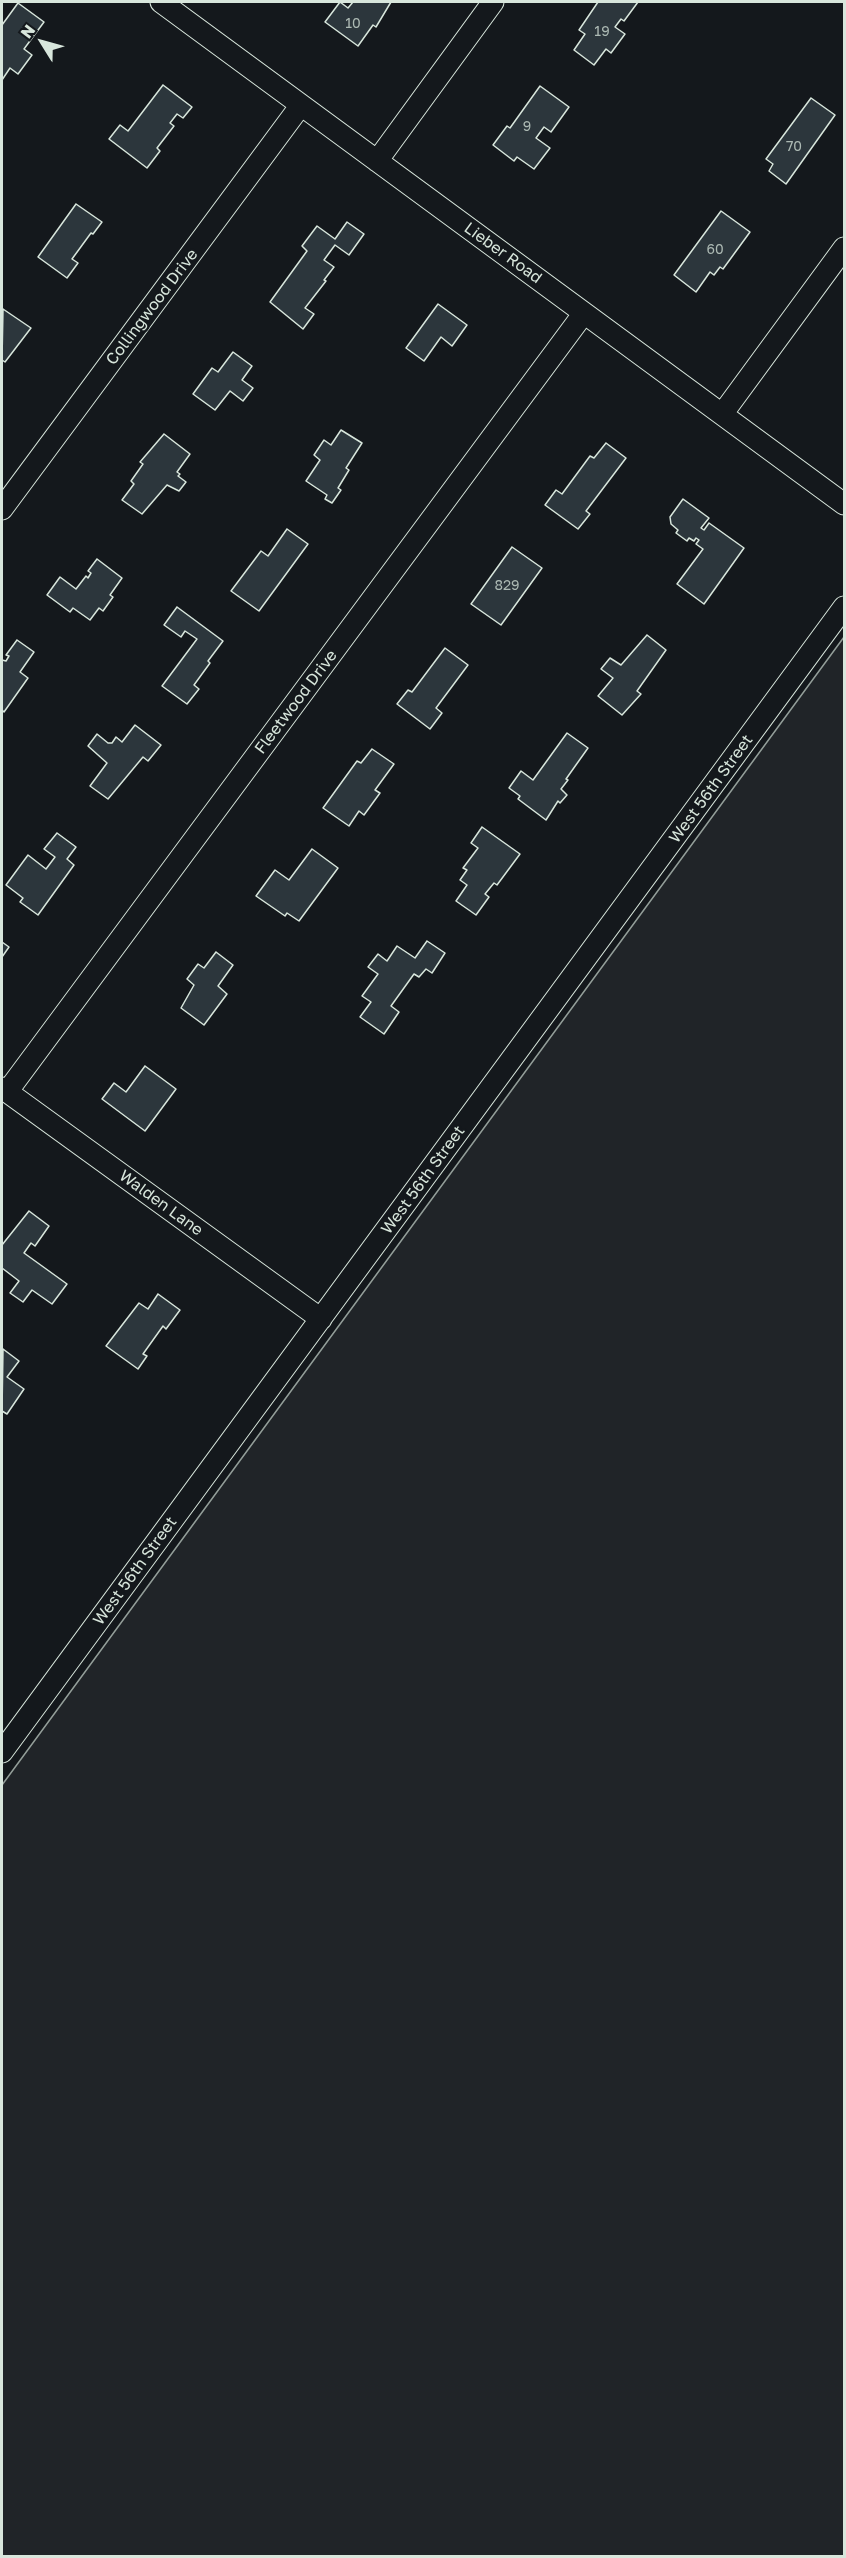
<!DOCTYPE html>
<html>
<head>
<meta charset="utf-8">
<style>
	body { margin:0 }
	#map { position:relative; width:846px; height:2558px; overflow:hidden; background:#14181c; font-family:"Golos Text",sans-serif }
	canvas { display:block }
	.frame { position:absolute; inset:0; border:3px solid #d8e6dc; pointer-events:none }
	.north { position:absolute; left:12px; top:12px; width:60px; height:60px; -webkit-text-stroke:4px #14181c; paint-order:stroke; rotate:307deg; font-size:16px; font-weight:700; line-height:24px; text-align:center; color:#d8e6dc }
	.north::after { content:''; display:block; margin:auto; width:21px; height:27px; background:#d8e6dc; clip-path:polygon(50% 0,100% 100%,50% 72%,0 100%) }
</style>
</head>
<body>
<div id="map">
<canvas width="846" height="2558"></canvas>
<div class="frame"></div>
<div class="north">N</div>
</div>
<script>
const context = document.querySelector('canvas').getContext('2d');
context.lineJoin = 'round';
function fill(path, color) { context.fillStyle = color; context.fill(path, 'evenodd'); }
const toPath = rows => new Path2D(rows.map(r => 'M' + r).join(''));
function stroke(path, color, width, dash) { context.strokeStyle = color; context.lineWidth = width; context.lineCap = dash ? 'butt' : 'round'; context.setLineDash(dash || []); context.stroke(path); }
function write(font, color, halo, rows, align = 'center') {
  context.font = font + ' "Golos Text",sans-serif'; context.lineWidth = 4.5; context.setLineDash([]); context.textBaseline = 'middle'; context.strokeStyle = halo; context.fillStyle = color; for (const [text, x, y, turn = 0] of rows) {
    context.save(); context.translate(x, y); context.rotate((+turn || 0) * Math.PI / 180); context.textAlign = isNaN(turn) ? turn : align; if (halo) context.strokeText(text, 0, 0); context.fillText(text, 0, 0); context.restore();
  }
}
const green = toPath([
	[844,637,844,2556,2,2556,2,1785,844,637]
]);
const building = toPath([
	[340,2,348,8,353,2,391,2,376,27,373,25,358,46,325,22,340,2],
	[598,2,638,2,624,21,621,19,615,27,625,34,611,53,606,49,594,65,574,50,585,34,579,30,598,2],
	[18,3,44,22,24,49,32,55,18,74,10,68,2,80,2,25,18,3],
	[163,85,192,107,183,118,177,114,170,123,174,126,157,148,160,151,147,168,109,139,120,125,128,131,163,85],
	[540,86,569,107,551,132,544,127,536,138,550,148,534,169,517,157,514,161,493,145,507,126,510,128,540,86],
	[811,98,835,115,786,184,769,171,773,164,766,159,811,98],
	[76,204,102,222,93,234,91,233,72,259,78,263,67,278,38,257,76,204],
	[721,211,750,232,723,269,720,267,714,275,710,272,696,292,674,275,721,211],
	[347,222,364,234,349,255,335,245,324,260,334,267,324,280,326,281,305,308,314,314,303,329,270,302,307,251,302,246,317,226,335,239,347,222],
	[438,304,467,325,452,346,441,337,424,361,406,348,438,304],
	[3,309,31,328,5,362,2,360,3,309],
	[233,352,252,366,242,380,253,388,243,401,230,391,215,410,193,394,212,368,218,372,233,352],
	[341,430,362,443,346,468,349,470,338,488,341,490,332,503,325,499,327,495,306,481,320,460,314,455,324,440,331,445,341,430],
	[164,434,190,454,177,472,180,474,178,476,186,482,179,491,167,485,142,514,122,500,134,484,131,481,143,464,140,462,164,434],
	[606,443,626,458,586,511,590,514,578,529,545,505,556,490,562,494,590,456,594,458,606,443],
	[683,499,709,518,701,528,704,530,709,523,744,548,704,604,677,584,703,549,696,544,699,540,696,538,694,541,689,538,687,541,676,533,678,530,671,524,670,517,683,499],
	[287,529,308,544,259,611,231,591,261,551,268,556,287,529],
	[512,547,542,568,501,625,471,604,512,547],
	[97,559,122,578,110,595,113,597,103,611,99,608,90,620,73,608,70,612,47,595,60,577,76,589,86,576,88,578,91,573,88,571,97,559],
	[177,607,223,641,208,661,210,663,194,685,199,689,187,704,162,686,197,639,185,631,181,637,164,625,177,607],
	[647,635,666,650,637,691,641,694,622,715,598,696,613,678,601,669,610,658,621,665,647,635],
	[17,640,34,652,20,672,28,678,4,712,2,710,2,660,6,661,9,656,6,655,17,640],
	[445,648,468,665,436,708,442,713,430,729,397,704,408,690,412,692,445,648],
	[135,725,161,745,148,761,143,757,108,799,90,786,107,763,88,746,97,734,108,743,112,743,116,737,122,742,135,725],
	[567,733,588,748,566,779,568,780,561,789,567,795,560,803,558,801,546,820,518,799,520,796,509,788,521,771,533,780,567,733],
	[372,749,394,764,375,790,380,793,364,815,359,811,349,826,323,808,357,761,361,763,372,749],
	[482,827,520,854,497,885,494,883,485,894,489,897,476,915,456,901,467,885,460,880,467,870,463,868,478,848,471,843,482,827],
	[57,833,76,847,67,859,74,865,38,915,20,902,23,898,6,885,28,855,46,869,55,857,44,849,57,833],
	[312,849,338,868,299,921,287,913,285,916,256,896,275,870,289,880,312,849],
	[427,941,445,953,432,973,426,969,419,977,414,974,391,1006,399,1012,384,1034,360,1017,371,1002,362,996,378,974,368,967,378,954,387,961,397,946,415,958,427,941],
	[2,942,9,947,2,957,2,942],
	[216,952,233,965,218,986,227,994,204,1025,181,1008,194,985,187,979,198,964,204,968,216,952],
	[145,1066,176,1089,145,1131,102,1099,114,1083,126,1092,145,1066],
	[29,1211,49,1226,35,1246,31,1243,24,1253,67,1284,52,1304,32,1290,23,1302,10,1293,19,1281,2,1268,2,1245,29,1211],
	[158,1294,180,1310,166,1329,163,1326,143,1354,147,1356,138,1369,106,1346,139,1303,148,1309,158,1294],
	[3,1349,19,1361,7,1377,24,1389,7,1414,2,1411,3,1349]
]);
const minor = toPath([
	[161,2,844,504],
	[377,161,493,2],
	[723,413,844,248],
	[2,509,301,105],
	[2,1088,321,1319],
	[7,1092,584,313],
	[2,1752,844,607]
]);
const numberNames = [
	["10",353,24],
	["19",602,32],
	["9",527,127],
	["70",794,147],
	["60",715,250],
	["829",507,586]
];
const streetNames = [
	["Lieber Road",503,253,36],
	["Collingwood Drive",152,307,-53],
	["Fleetwood Drive",296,702,-53],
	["West 56th Street",711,789,-54],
	["West 56th Street",423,1180,-54],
	["Walden Lane",161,1203,36],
	["West 56th Street",135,1571,-54]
];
fill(green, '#202428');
stroke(green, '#939e99', 1.5);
fill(building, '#2c363c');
stroke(building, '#d8e6dc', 1.5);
stroke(minor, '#d8e6dc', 23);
stroke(minor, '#14181c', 21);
write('14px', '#adbab4', null, numberNames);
write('16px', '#d8e6dc', '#14181c', streetNames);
</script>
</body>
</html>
